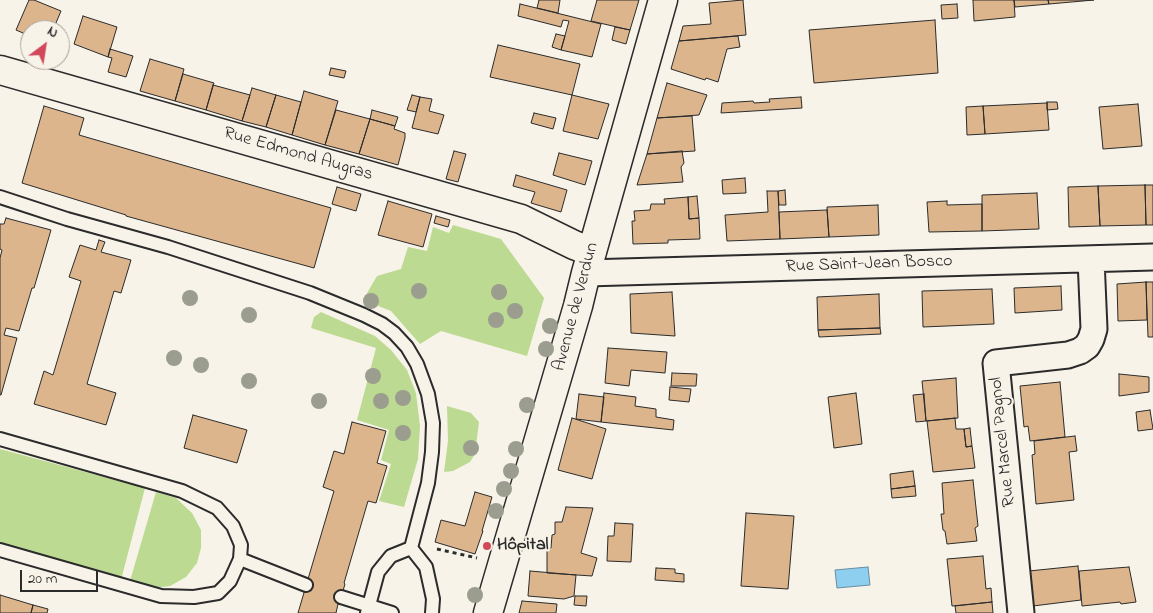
<!DOCTYPE html>
<html>
<head>
<meta charset="utf-8">
<style>
	body { margin:0 }
	#map { position:relative; width:1153px; height:613px; overflow:hidden; background:#f7f3e8; font-family:"Indie Flower",sans-serif }
	canvas { display:block }
	.north { position:absolute; left:20px; top:20px; width:50px; height:50px; box-sizing:border-box; background:#f7f3e8; border:1px solid #a5a39c; border-radius:50%; rotate:31deg; font-size:14px; font-weight:700; line-height:20px; text-align:center; color:#2b2b2b }
	.north::after { content:''; display:block; margin:auto; width:18px; height:22px; background:#d1495b; clip-path:polygon(50% 0,100% 100%,50% 72%,0 100%) }
	.scale { position:absolute; left:20px; top:570px; width:78px; height:22px; box-sizing:border-box; border:2px solid #2b2b2b; border-top:0; padding-left:6px; font-size:15px; line-height:18px; white-space:nowrap; color:#2b2b2b; -webkit-text-stroke:4px #f7f3e8; paint-order:stroke }
</style>
</head>
<body>
<div id="map">
<canvas width="1153" height="613"></canvas>
<div class="north">N</div>
<div class="scale">20 m</div>
</div>
<script>
const context = document.querySelector('canvas').getContext('2d');
context.lineJoin = 'round';
function fill(path, color) { context.fillStyle = color; context.fill(path, 'evenodd'); }
const toPath = rows => new Path2D(rows.map(r => 'M' + r).join(''));
function stroke(path, color, width, dash) { context.strokeStyle = color; context.lineWidth = width; context.lineCap = dash ? 'butt' : 'round'; context.setLineDash(dash || []); context.stroke(path); }
function write(font, color, halo, rows, align = 'center') {
  context.font = font + ' "Indie Flower",sans-serif'; context.lineWidth = 4.5; context.setLineDash([]); context.textBaseline = 'middle'; context.strokeStyle = halo; context.fillStyle = color; for (const [text, x, y, turn = 0] of rows) {
    context.save(); context.translate(x, y); context.rotate((+turn || 0) * Math.PI / 180); context.textAlign = isNaN(turn) ? turn : align; if (halo) context.strokeText(text, 0, 0); context.fillText(text, 0, 0); context.restore();
  }
}
const green = toPath([
	[453,225,501,239,544,298,527,356,441,331,420,344,391,311,363,300,377,276,401,269,408,247,427,251,433,227,449,233],
	[321,312,375,336,391,350,407,370,416,393,420,426,418,459,404,507,379,501,391,464,381,460,389,430,357,420,376,348,311,328,314,317],
	[447,406,471,413,479,422,475,454,470,462,453,471,444,472,448,441],
	[0,449,145,488,121,580,0,547],
	[156,492,176,498,192,513,201,530,201,548,197,563,186,577,170,586,154,588,130,581]
]);
const water = toPath([
	[868,567,870,585,837,588,835,570,868,567]
]);
const building = toPath([
	[29,0,34,0,61,11,53,30,30,30,30,36,16,30,29,0],
	[539,0,560,0,558,13,537,8,539,0],
	[597,0,639,0,630,30,591,21,597,0],
	[743,0,746,35,679,41,683,26,711,24,709,3,743,0],
	[973,0,1014,0,1015,17,974,21,973,0],
	[1014,0,1048,0,1049,4,1015,7,1014,0],
	[1048,0,1094,0,1049,4,1048,0],
	[520,4,601,24,592,57,561,50,569,21,563,20,561,27,518,16,520,4],
	[957,4,958,18,942,19,941,5,957,4],
	[83,16,117,27,108,57,74,44,83,16],
	[935,20,938,73,814,83,809,30,935,20],
	[615,27,630,30,626,44,612,40,615,27],
	[556,34,565,36,561,50,552,47,556,34],
	[738,36,740,47,727,49,718,82,706,78,705,80,671,69,679,41,738,36],
	[498,45,580,64,572,95,490,77,498,45],
	[110,49,133,56,126,77,108,72,112,58,108,57,110,49],
	[150,59,184,69,175,101,140,91,150,59],
	[331,68,346,71,344,78,329,75,331,68],
	[183,74,214,83,206,110,175,101,183,74],
	[667,83,707,95,699,115,657,118,667,83],
	[213,85,250,95,242,121,206,110,213,85],
	[252,88,276,95,266,127,242,121,252,88],
	[304,91,338,101,325,145,292,135,304,91],
	[276,95,301,102,292,135,266,127,276,95],
	[412,95,420,97,416,112,407,110,412,95],
	[572,95,609,104,598,139,563,131,572,95],
	[420,97,432,99,429,111,444,115,438,134,412,128,420,97],
	[801,97,802,108,721,113,722,103,753,101,754,103,770,102,769,99,801,97],
	[1047,102,1057,102,1058,109,1047,110,1047,102],
	[1047,103,1049,130,985,134,983,106,1047,103],
	[1138,104,1142,146,1103,149,1099,107,1138,104],
	[44,106,84,118,79,135,331,208,314,268,126,216,126,215,22,183,44,106],
	[983,106,985,134,967,135,966,107,983,106],
	[336,110,370,119,359,154,325,145,336,110],
	[372,110,398,117,395,126,370,119,372,110],
	[534,113,556,118,553,129,531,123,534,113],
	[692,116,695,151,647,154,657,118,692,116],
	[370,119,395,126,394,129,405,133,405,138,398,165,359,154,370,119],
	[454,151,466,154,458,182,446,179,454,151],
	[682,151,684,163,681,167,683,182,637,185,647,154,682,151],
	[559,153,592,161,585,185,553,175,559,153],
	[516,175,567,190,561,212,531,203,535,192,513,186,516,175],
	[745,178,746,193,723,194,722,180,745,178],
	[1145,185,1146,225,1100,226,1098,186,1145,185],
	[1145,185,1153,185,1153,225,1146,225,1145,185],
	[1098,186,1100,226,1069,227,1068,187,1098,186],
	[337,187,361,194,356,211,332,204,337,187],
	[785,190,786,205,779,205,778,191,785,190],
	[767,191,778,191,780,239,727,241,725,215,768,212,767,191],
	[1037,193,1039,229,982,231,982,195,1037,193],
	[697,196,699,218,689,219,688,197,697,196],
	[688,197,689,219,699,218,700,239,668,240,668,243,633,244,632,221,635,221,634,211,650,210,651,204,665,204,664,199,688,197],
	[388,201,432,214,423,247,378,235,388,201],
	[947,201,947,205,982,204,982,231,929,232,927,202,947,201],
	[878,205,879,235,829,237,827,207,878,205],
	[827,210,829,237,780,239,779,212,827,210],
	[436,216,450,220,448,227,434,223,436,216],
	[6,218,51,230,34,288,32,288,19,331,6,328,4,335,17,338,1,395,0,395,0,258,2,250,0,249,0,224,4,224,6,218],
	[99,240,105,242,101,252,131,260,121,293,114,291,87,384,116,393,106,425,34,404,44,371,53,375,81,281,69,277,80,245,96,250,99,240],
	[1146,282,1147,320,1118,321,1117,284,1146,282],
	[1146,282,1153,282,1153,337,1148,337,1146,282],
	[1061,286,1062,310,1015,313,1014,288,1061,286],
	[992,289,994,324,923,327,922,291,992,289],
	[672,292,675,336,631,333,630,294,672,292],
	[879,294,880,328,818,330,817,297,879,294],
	[880,328,881,334,819,337,818,330,880,328],
	[608,348,667,352,665,373,631,370,629,386,605,383,608,348],
	[672,373,697,374,696,386,671,386,672,373],
	[1119,374,1149,377,1149,392,1119,396,1119,374],
	[956,378,958,418,926,421,922,381,956,378],
	[1060,382,1065,437,1030,441,1028,426,1024,427,1020,386,1060,382],
	[670,387,691,389,689,402,669,400,670,387],
	[604,393,636,397,635,406,656,409,656,417,674,420,673,430,601,422,604,393],
	[856,393,862,444,834,448,828,397,856,393],
	[579,394,604,397,601,422,576,419,579,394],
	[924,394,926,421,916,422,913,395,924,394],
	[1150,410,1153,429,1138,431,1136,412,1150,410],
	[193,415,247,430,237,463,184,448,193,415],
	[572,418,606,429,592,479,558,470,572,418],
	[955,418,956,429,964,429,966,447,972,446,975,468,933,472,927,421,955,418],
	[352,422,386,431,377,463,387,466,376,503,368,501,344,583,345,584,339,604,338,604,336,613,298,613,334,491,323,487,334,451,344,454,352,422],
	[970,428,972,446,966,447,964,429,970,428],
	[1075,436,1077,451,1069,452,1074,500,1036,504,1032,455,1035,454,1034,441,1075,436],
	[913,471,915,486,891,489,890,474,913,471],
	[973,480,978,526,975,528,977,541,947,544,945,531,943,530,941,514,944,514,942,483,973,480],
	[915,486,916,496,892,498,891,489,915,486],
	[475,492,492,497,482,531,483,531,475,554,435,542,441,520,465,526,475,492],
	[566,507,593,508,581,553,597,558,592,576,547,573,547,548,551,548,552,535,555,534,555,522,562,522,566,507],
	[746,513,794,516,788,589,741,586,746,513],
	[615,523,633,524,631,562,607,561,608,536,614,536,615,523],
	[983,556,986,589,991,588,992,602,952,606,947,559,983,556],
	[1078,566,1081,600,1033,606,1029,571,1078,566],
	[1129,567,1136,602,1121,604,1120,602,1082,606,1079,571,1129,567],
	[656,568,675,569,675,573,684,574,684,582,655,580,656,568],
	[530,571,576,575,574,596,564,599,528,596,530,571],
	[0,595,33,605,31,613,0,613,0,595],
	[575,596,587,596,586,606,574,605,575,596],
	[522,601,557,604,556,613,519,613,522,601],
	[992,602,993,613,956,613,955,606,992,602],
	[33,605,48,609,47,613,31,613,33,605]
]);
const path = toPath([
	[437,549,477,558]
]);
const lane = toPath([
	[0,197,67,219,168,247,310,293,364,315,382,324,394,333,407,347,417,364,428,394,433,423,432,452,428,483,411,548],
	[0,439,182,491,217,508,233,526,241,545,240,559,230,581,218,593,194,597,161,596,0,550],
	[240,559,306,585],
	[341,597,392,613],
	[367,613,378,572,391,556,411,548,426,567,433,599,432,613]
]);
const street = toPath([
	[586,273,1153,257],
	[1021,613,996,363,1068,355,1080,351,1087,346,1091,339,1094,329,1091,259]
]);
const secondary = toPath([
	[0,70,521,219,574,245,592,252],
	[488,613,578,306,586,273,663,0]
]);
const trees = [
	[419,291],
	[499,292],
	[190,298],
	[371,301],
	[515,311],
	[249,315],
	[496,320],
	[550,326],
	[546,349],
	[174,358],
	[201,365],
	[373,376],
	[249,381],
	[403,398],
	[319,401],
	[381,401],
	[527,405],
	[403,433],
	[471,448],
	[516,449],
	[511,471],
	[504,489],
	[496,511],
	[475,595]
];
const markers = [
	[487,546,5,"#d1495b"]
];
const streetNames = [
	["Rue Edmond Augras",298,155,16],
	["Rue Saint-Jean Bosco",869,265,-2],
	["Avenue de Verdun",577,307,-75],
	["Rue Marcel Pagnol",1004,442,-96]
];
const poiNames = [
	["Hôpital",497,546]
];
fill(green, '#bcda92');
fill(water, '#8ecfef');
stroke(water, '#668da1', 1);
fill(building, '#dcb58d');
stroke(building, '#2b2b2b', 1);
stroke(lane, '#2b2b2b', 16);
stroke(street, '#2b2b2b', 29);
stroke(secondary, '#2b2b2b', 31);
stroke(path, '#2b2b2b', 3, [4, 4]);
stroke(lane, '#f7f3e8', 12);
stroke(street, '#f7f3e8', 25);
stroke(secondary, '#f7f3e8', 28);
context.fillStyle = '#9b9d8e';
for (const [x, y] of trees) { context.beginPath(); context.arc(x, y, 8, 0, 2 * Math.PI); context.fill(); }
for (const [x, y, r, color] of markers) { const dot = new Path2D(); dot.arc(x, y, r, 0, 2 * Math.PI); context.fillStyle = color; context.fill(dot); stroke(dot, '#f7f3e8', 2); }
write('18px', '#2b2b2b', '#f7f3e8', streetNames);
write('bold 18px', '#2b2b2b', '#f7f3e8', poiNames, 'left');
</script>
</body>
</html>
